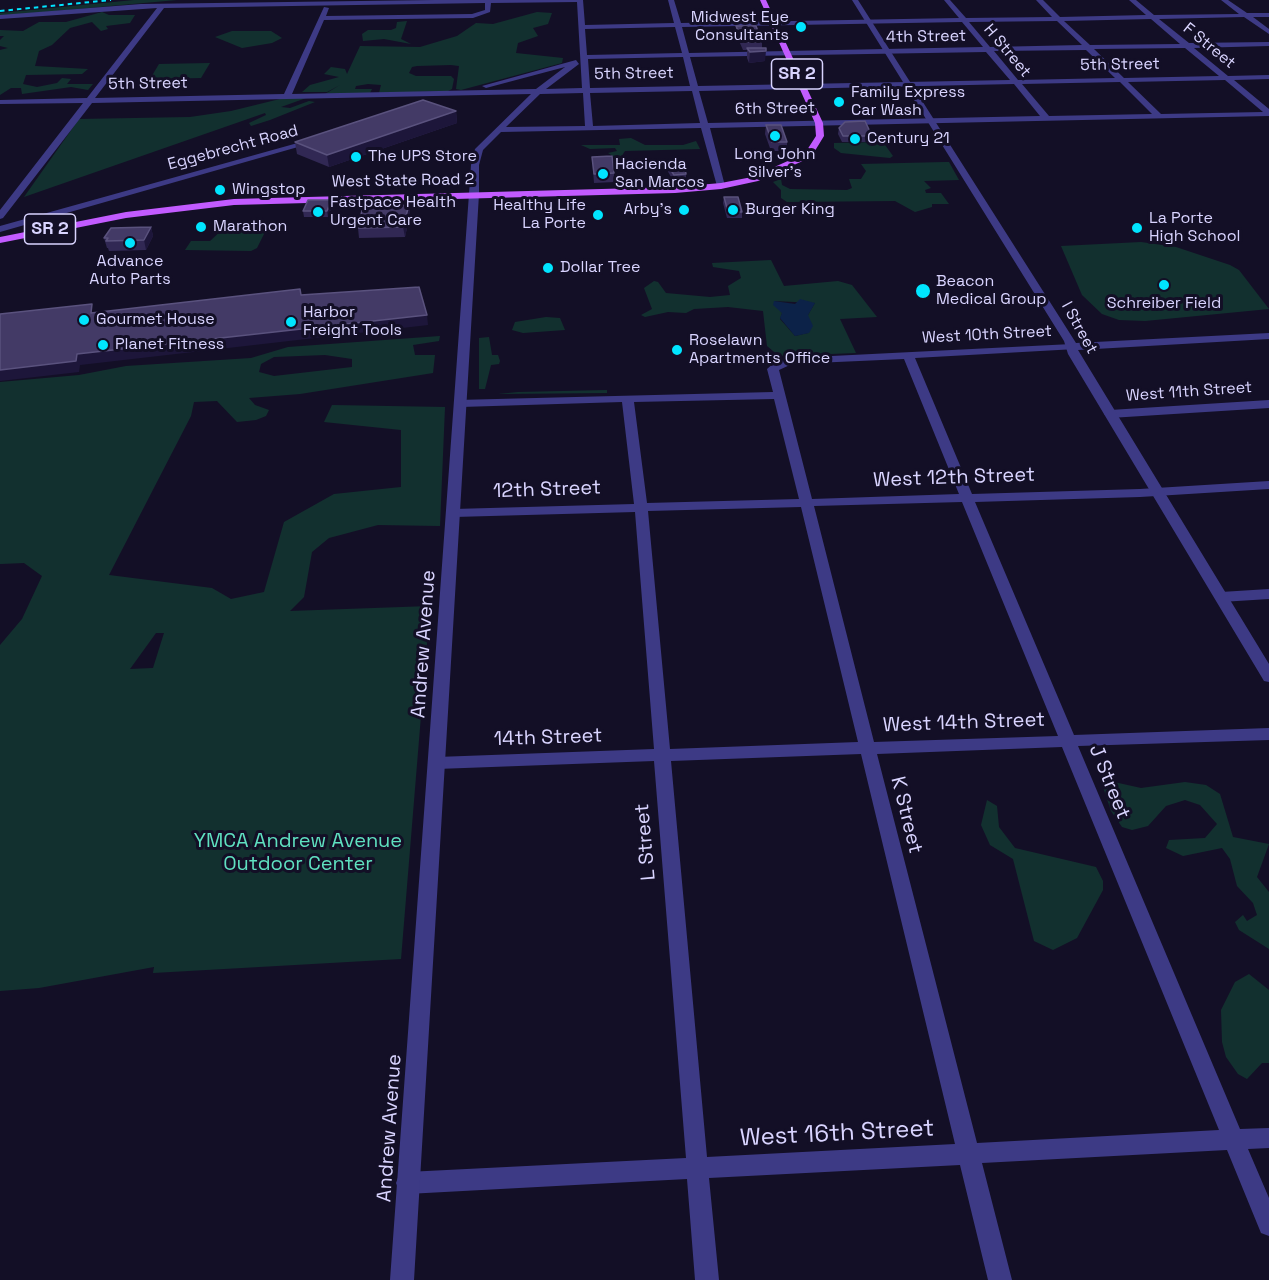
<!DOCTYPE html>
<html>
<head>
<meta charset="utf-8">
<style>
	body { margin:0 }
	canvas { display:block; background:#130f26 }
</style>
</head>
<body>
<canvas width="1269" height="1280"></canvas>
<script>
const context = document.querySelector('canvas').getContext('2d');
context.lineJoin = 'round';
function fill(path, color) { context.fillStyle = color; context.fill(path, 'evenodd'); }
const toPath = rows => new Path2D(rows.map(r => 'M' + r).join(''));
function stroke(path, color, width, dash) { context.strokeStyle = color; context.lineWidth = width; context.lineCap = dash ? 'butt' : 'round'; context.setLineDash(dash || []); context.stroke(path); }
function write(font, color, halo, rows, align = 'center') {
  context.font = font + ' "Space Grotesk",sans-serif'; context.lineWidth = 6; context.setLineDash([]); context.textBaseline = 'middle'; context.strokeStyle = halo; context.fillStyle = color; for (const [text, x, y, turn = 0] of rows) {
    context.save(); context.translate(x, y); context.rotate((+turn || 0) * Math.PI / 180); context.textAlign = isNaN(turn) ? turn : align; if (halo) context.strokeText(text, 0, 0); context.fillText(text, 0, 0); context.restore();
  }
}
const green = toPath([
	[134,0,177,0,0,16,0,13],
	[102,12,109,15,135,15,130,23,106,26,108,29,101,31,92,22,70,28,52,45,39,51,35,66,88,69,82,74,26,75,23,84,37,87,57,83,62,78,71,79,67,84,93,84,88,90,71,87,22,94,21,88,11,88,0,95,0,50,8,48,0,46,0,40,4,36,0,36,0,30,23,31,39,22,66,22],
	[537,12,552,13,548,24,533,28,538,36,518,43,516,53,563,58,562,63,461,90,456,89,459,66,451,65,417,66,412,67,409,73,416,76,451,76,454,79,452,89,448,91,379,93,381,85,368,84,356,86,355,89,372,89,370,93,325,94,340,85,327,92,302,92,310,85,339,77,324,74,331,67,345,69,347,74,360,46,420,47,457,36,476,23,493,24],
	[407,21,401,39,411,44,384,39,363,41,362,34,368,30,391,30,396,28,397,22],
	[232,31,271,31,282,38,272,43,242,48,215,37],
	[210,63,201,78,150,79,159,64],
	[309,97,281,107,290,108,309,101,315,102,270,120,251,126,249,123,266,115,265,113,24,197,79,119,190,117,231,111,284,98],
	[631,138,645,145,683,145,696,141,700,149,625,151,619,160,608,153,617,151,615,148,590,149,581,145,620,145,619,139],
	[883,142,893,156,890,158,841,153,834,148,834,143],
	[945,162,949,162,959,180,924,181,931,188,925,190,926,193,941,193,949,204,932,204,932,207,915,212,895,201,787,202,781,198,781,190,773,182,781,179,782,185,790,189,847,190,852,188,849,179,861,179,866,171,861,164],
	[267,228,257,248,251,251,185,250,191,241,210,241,223,229],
	[1141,242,1176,247,1230,265,1239,270,1269,309,1145,321,1119,320,1102,314,1082,295,1061,246],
	[771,260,784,286,838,281,852,285,877,317,840,319,856,353,779,356,767,346,763,311,728,307,694,309,686,313,668,312,645,317,641,315,652,309,644,288,654,281,658,282,666,293,710,297,730,295,728,286,741,278,739,271,713,267,712,263],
	[774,301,815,303,808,315,808,333,795,336,780,319,782,313],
	[546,317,560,318,565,330,523,333,512,330,515,322],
	[440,336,439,341,413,345,415,355,435,355,433,373,300,394,249,398,255,405,269,410,266,416,256,420,237,422,217,401,194,402,191,416,109,575,212,588,231,599,264,592,284,522,334,494,401,487,401,430,324,422,332,405,445,407,440,526,378,525,329,538,312,552,304,597,290,611,430,606,401,959,153,973,154,967,39,988,0,991,0,645,22,619,42,576,24,563,0,564,0,382,79,375,126,366,251,358,288,347],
	[325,355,352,359,352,367,274,376,259,372,261,364,274,357],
	[156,633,164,633,153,668,130,669],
	[489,337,492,355,498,355,500,361,499,364,491,365,485,389,479,389,479,338],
	[607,390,607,393,498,394,518,392],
	[1105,780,1141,788,1185,782,1206,785,1220,794,1233,837,1269,844,1257,877,1269,892,1269,949,1239,930,1235,922,1243,915,1247,921,1257,915,1253,903,1237,886,1230,859,1222,848,1183,856,1166,848,1169,840,1205,838,1217,824,1200,805,1185,800,1166,806,1148,826,1132,830,1122,827,1111,811,1103,787],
	[987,800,997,806,999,827,1015,848,1096,867,1103,881,1103,890,1077,938,1053,950,1034,941,1013,859,990,845,981,825],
	[1249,974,1269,990,1269,1063,1262,1063,1247,1079,1238,1074,1226,1057,1222,1042,1221,1010,1235,982]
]);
const water = toPath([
	[800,299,815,303,808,315,813,326,809,333,795,336,780,318,782,313,773,305,774,301,795,304]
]);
const minor = toPath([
	[434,0,583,0,585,25,674,23,668,0,674,0,681,23,959,18,944,0,950,0,966,18,1052,17,1036,0,1043,0,1060,17,1146,15,1129,0,1136,0,1154,15,1239,14,1221,0,1228,0,1247,13,1269,13,1269,17,1253,17,1269,29,1269,34,1244,17,1159,19,1189,43,1269,42,1269,46,1194,48,1228,76,1269,75,1269,79,1234,80,1269,109,1269,116,710,128,725,186,721,189,717,186,701,128,501,132,483,150,479,165,479,194,474,197,469,194,471,165,475,149,531,94,92,103,3,218,0,219,0,210,83,103,0,104,0,100,87,98,157,8,0,19,0,15,141,4,434,0],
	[577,2,582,88,546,89,579,64,576,60,482,86,486,88,565,67,536,89,292,94,324,20,473,18,490,12,491,3,577,2],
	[485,3,485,10,472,14,326,16,329,8,324,7,284,94,95,98,164,8,485,3],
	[1151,19,1180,44,1090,45,1064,21,1151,19],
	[1057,21,1082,45,990,47,969,22,1057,21],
	[962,22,983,47,689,53,682,27,962,22],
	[675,27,682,53,587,55,585,29,675,27],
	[1185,48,1219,76,1124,78,1094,49,1185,48],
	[1086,50,1115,78,1018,80,994,51,1086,50],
	[986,52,1010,80,698,86,690,57,986,52],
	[683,57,690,86,590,88,588,59,683,57],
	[1225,80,1263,112,1161,114,1128,82,1225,80],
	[1120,82,1152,114,1049,116,1022,84,1120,82],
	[1014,84,1040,116,708,123,699,91,1014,84],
	[692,91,700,123,593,126,590,93,692,91],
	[583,93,585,126,506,127,540,94,583,93],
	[312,139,319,141,0,232,0,226,312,139],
	[1072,344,1076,345,1076,349,915,358,972,494,1140,489,1269,481,1269,489,1140,497,975,502,1074,735,1269,728,1269,740,1078,746,1240,1129,1269,1128,1269,1148,1248,1149,1269,1198,1269,1236,1261,1233,1227,1150,982,1163,1012,1280,988,1280,960,1165,709,1178,719,1280,695,1280,687,1179,407,1194,399,1191,396,1183,399,1175,407,1172,686,1158,654,761,437,769,431,767,429,763,431,759,437,757,654,749,635,512,454,517,447,513,454,509,634,504,622,402,461,407,457,406,457,400,773,392,767,369,775,362,792,358,1072,344],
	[904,359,959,494,812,499,779,370,792,364,904,359],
	[774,399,799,499,647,503,634,402,774,399],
	[962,502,1058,736,874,742,814,506,962,502],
	[801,507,858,742,670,749,648,511,801,507],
	[1062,747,1219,1130,977,1143,877,754,1062,747],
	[861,754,955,1144,707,1157,671,761,861,754],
	[1269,400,1269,408,1110,418,1104,414,1110,410,1269,400],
	[1269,589,1269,599,1221,602,1214,597,1221,592,1269,589]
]);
const tertiary = toPath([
	[852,0,858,0,1076,343,1269,333,1269,339,1078,350,1269,664,1269,682,1264,681,1068,354,1064,341,852,0],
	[474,191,479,194,414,1280,390,1280,469,194,474,191]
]);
const primary = toPath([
	[760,0,766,0,823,123,824,136,813,154,805,160,758,181,721,189,675,193,234,205,126,218,0,243,0,237,126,212,234,199,675,187,721,183,752,177,799,156,807,150,816,136,815,123,760,0]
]);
const rail = toPath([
	[0,11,111,0]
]);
const wall = toPath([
	[736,26,762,42,762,48,765,61,749,63,747,58,747,50,743,50,736,34],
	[456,111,457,123,329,167,297,154,295,142],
	[766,125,787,142,787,151,771,151,765,134],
	[839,128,872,136,871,142,842,142,838,134],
	[592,157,614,173,614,182,594,183],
	[667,164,686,174,686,181,674,182,667,170],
	[724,197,742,212,742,218,727,218,723,203],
	[331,200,332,206,328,217,304,217,303,211],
	[409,205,410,214,405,237,359,238,358,228],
	[151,227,153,236,146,250,109,251,108,248,107,248,104,238]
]);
const shadedWall = toPath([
	[766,51,765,61,749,63,750,52],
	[456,111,457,123,329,167,327,155],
	[331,200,332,206,328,217,327,211],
	[409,205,410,214,405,237,403,227],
	[151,227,153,236,146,250,144,240],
	[427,315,428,325,80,365,79,372,0,381,0,370,77,354]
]);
const building = toPath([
	[736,26,756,26,762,42,743,42,736,26],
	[747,48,766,48,766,51,750,52,747,48],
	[423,100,456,111,327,155,295,142,423,100],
	[865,121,872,136,843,136,839,128,845,122,865,121],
	[766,125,781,125,787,142,772,142,766,125],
	[612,156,614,173,594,174,592,157,612,156],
	[684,163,686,174,674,175,667,164,684,163],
	[724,197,738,197,742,212,728,212,724,197],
	[308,200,331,200,327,211,303,211,308,200],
	[409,205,403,227,358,228,363,206,409,205],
	[151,227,144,240,106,241,108,238,104,238,111,228,151,227],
	[419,287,427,315,77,354,76,361,0,370,0,314,92,304,91,313,300,289,301,295,419,287]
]);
const markers = [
	[801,27,6,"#00e5ff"],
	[839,102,6,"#00e5ff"],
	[775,136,6,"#00e5ff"],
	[855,139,6,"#00e5ff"],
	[356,157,6,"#00e5ff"],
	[603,174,6,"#00e5ff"],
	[220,190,6,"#00e5ff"],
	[684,210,6,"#00e5ff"],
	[733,210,6,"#00e5ff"],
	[318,212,6,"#00e5ff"],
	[598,215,6,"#00e5ff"],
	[201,227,6,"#00e5ff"],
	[1137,228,6,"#00e5ff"],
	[130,243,6,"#00e5ff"],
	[548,268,6,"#00e5ff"],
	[1164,285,6,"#00e5ff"],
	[923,291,8,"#00e5ff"],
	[84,320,6,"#00e5ff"],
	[291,322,6,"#00e5ff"],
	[103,345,6,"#00e5ff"],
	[677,350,6,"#00e5ff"]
];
const farPoinames = [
	["Midwest Eye",789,18,"right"],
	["Consultants",789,36,"right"],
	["Family Express",851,93],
	["Car Wash",851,111],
	["Century 21",867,139],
	["Long John",775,155,"center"],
	["Silver's",775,173,"center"],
	["The UPS Store",368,157],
	["Hacienda",615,165],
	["San Marcos",615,183],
	["Wingstop",232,190],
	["Fastpace Health",330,203],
	["Urgent Care",330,221],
	["Healthy Life",586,206,"right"],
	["La Porte",586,224,"right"],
	["Arby's",672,210,"right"],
	["Burger King",745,210],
	["La Porte",1149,219],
	["High School",1149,237],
	["Marathon",213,227],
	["Advance",130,262,"center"],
	["Auto Parts",130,280,"center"],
	["Dollar Tree",560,268],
	["Beacon",936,282],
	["Medical Group",936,300],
	["Schreiber Field",1164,304,"center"],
	["Harbor",303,313],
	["Freight Tools",303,331],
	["Gourmet House",96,320],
	["Roselawn",689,341],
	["Apartments Office",689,359],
	["Planet Fitness",115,345]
];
const farStreetnames = [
	["4th Street",926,37,-1],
	["F Street",1209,46,39],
	["H Street",1007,51,50],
	["5th Street",1120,65,-1],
	["5th Street",634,74,-1],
	["5th Street",148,84,-1],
	["6th Street",775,109,-1],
	["Eggebrecht Road",233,148,-15],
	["West State Road 2",403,181,-1],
	["I Street",1079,328,61],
	["West 10th Street",987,335,-3],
	["West 11th Street",1189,392,-4]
];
const shields = [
	[797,74,51],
	[50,229,51]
];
const shieldNames = [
	["SR 2",797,74],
	["SR 2",50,229]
];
const streetNames = [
	["West 12th Street",954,478,-2],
	["12th Street",547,490,-2],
	["Andrew Avenue",424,644,-86],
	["West 14th Street",964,723,-2],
	["14th Street",548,738,-2],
	["J Street",1109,782,68],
	["K Street",906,815,76],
	["L Street",646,842,-95],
	["Andrew Avenue",390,1128,-86]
];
const parkNames = [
	["YMCA Andrew Avenue",298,842],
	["Outdoor Center",298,865]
];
const nearStreetnames = [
	["West 16th Street",837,1134,-3]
];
fill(green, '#12302f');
fill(water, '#0c2248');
fill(minor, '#3d3a85');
fill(tertiary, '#3d3a85');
fill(primary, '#c25bff');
stroke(rail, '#00e5ff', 2, [4.5, 4]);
fill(wall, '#312854');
fill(shadedWall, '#1d163a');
fill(building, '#433a66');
stroke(building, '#5a527e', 1.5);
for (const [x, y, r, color] of markers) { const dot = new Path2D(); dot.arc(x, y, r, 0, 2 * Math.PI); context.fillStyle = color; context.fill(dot); stroke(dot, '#130f26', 2); }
write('16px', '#d9d4ff', '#130f26', farPoinames, 'left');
write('16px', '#d9d4ff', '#130f26', farStreetnames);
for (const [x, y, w] of shields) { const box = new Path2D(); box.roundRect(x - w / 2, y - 15, w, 30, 4.5); context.fillStyle = '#130f26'; context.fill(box); stroke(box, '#d9d4ff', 1.5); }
write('bold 18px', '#d9d4ff', null, shieldNames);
write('20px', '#d9d4ff', '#130f26', streetNames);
write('20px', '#5fe0c0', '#130f26', parkNames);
write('24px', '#d9d4ff', '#130f26', nearStreetnames);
</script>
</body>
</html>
